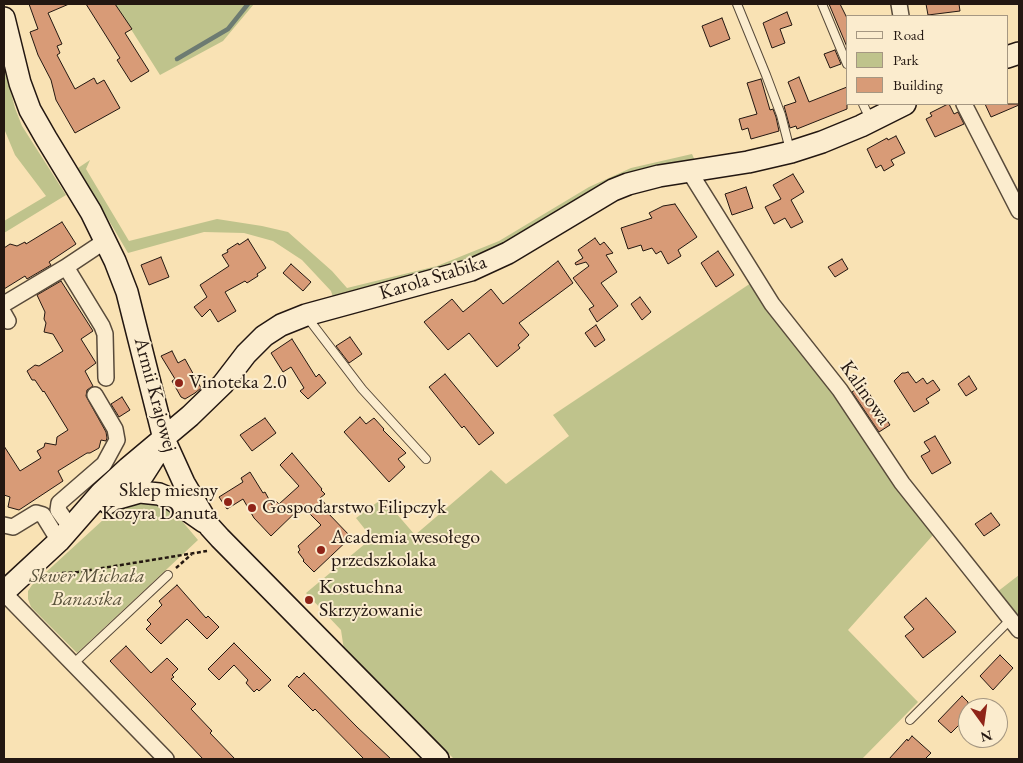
<!DOCTYPE html>
<html>
<head>
<meta charset="utf-8">
<style>
	body { margin:0 }
	#map { position:relative; width:1023px; height:763px; overflow:hidden; background:#f9e2b4; font-family:"EB Garamond",serif }
	canvas { display:block }
	.frame { position:absolute; inset:0; border:5px solid #231711; pointer-events:none }
	.legend { position:absolute; left:846px; top:15px; width:162px; height:90px; box-sizing:border-box; background:#fbecce; border:1px solid #a59782; margin:0; padding:6px 9px; list-style:none; font-size:15px; color:#231711 }
	.legend li { display:flex; align-items:center; gap:10px; height:25px }
	.legend b { width:25px; border:1px solid #a59782 }
	.north { position:absolute; left:958px; top:698px; width:50px; height:50px; box-sizing:border-box; background:#fbecce; border:1px solid #a59782; border-radius:50%; rotate:166deg; font-size:14px; font-weight:700; line-height:20px; text-align:center; color:#231711 }
	.north::after { content:''; display:block; margin:auto; width:18px; height:22px; background:#8f2418; clip-path:polygon(50% 0,100% 100%,50% 72%,0 100%) }
</style>
</head>
<body>
<div id="map">
<canvas width="1023" height="763"></canvas>
<div class="frame"></div>
<ul class="legend">
<li><b style="height:6px;background:#fbecce"></b>Road</li>
<li><b style="height:14px;background:#bfc38c"></b>Park</li>
<li><b style="height:14px;background:#d89b77"></b>Building</li>
</ul>
<div class="north">N</div>
</div>
<script>
const context = document.querySelector('canvas').getContext('2d');
context.lineJoin = 'round';
function fill(path, color) { context.fillStyle = color; context.fill(path, 'evenodd'); }
const toPath = rows => new Path2D(rows.map(r => 'M' + r).join(''));
function stroke(path, color, width, dash) { context.strokeStyle = color; context.lineWidth = width; context.lineCap = dash ? 'butt' : 'round'; context.setLineDash(dash || []); context.stroke(path); }
function write(font, color, halo, rows, align = 'center') {
  context.font = font + ' "EB Garamond",serif'; context.lineWidth = 4; context.setLineDash([]); context.textBaseline = 'middle'; context.strokeStyle = halo; context.fillStyle = color; for (const [text, x, y, turn = 0] of rows) {
    context.save(); context.translate(x, y); context.rotate((+turn || 0) * Math.PI / 180); context.textAlign = isNaN(turn) ? turn : align; if (halo) context.strokeText(text, 0, 0); context.fillText(text, 0, 0); context.restore();
  }
}
const green = toPath([
	[115,4,254,4,223,41,160,75],
	[4,67,15,108,22,126,66,195,4,233,4,221,46,196,15,155,5,131],
	[692,154,696,163,458,266,334,300,331,291,302,260,273,241,244,233,204,232,128,253,78,168,90,160,86,169,129,241,217,219,262,226,288,232,332,271,347,288,437,266,499,241,589,187,631,168],
	[751,283,837,397,934,534,848,630,918,702,862,759,454,759,344,650,341,630,306,593,372,538,356,518,383,498,415,535,491,470,506,484,569,436,553,415],
	[146,500,164,505,176,514,198,540,77,653,31,607,28,599,28,591,32,585,104,519,122,508],
	[1019,575,1019,618,997,592]
]);
const stream = toPath([
	[177,59,228,29,248,4]
]);
const building = toPath([
	[29,4,69,4,48,13,62,44,57,46,60,53,57,55,75,89,94,78,97,84,104,80,120,108,75,133,56,100,51,80,38,55,30,32,38,29,29,4],
	[86,4,115,4,132,29,125,33,149,71,131,82,117,60,120,58,86,4],
	[829,4,840,4,847,18,847,47,829,4],
	[926,4,959,4,960,11,928,15,926,4],
	[787,12,792,25,780,29,785,43,772,48,763,23,787,12],
	[722,18,730,39,710,47,702,26,722,18],
	[835,50,841,64,830,68,824,54,835,50],
	[799,77,809,102,847,87,847,109,797,129,796,126,790,128,784,106,796,102,788,82,799,77],
	[761,79,770,110,773,109,776,117,779,131,751,139,748,128,742,130,739,119,757,114,747,83,761,79],
	[948,104,949,104,954,114,958,112,964,124,935,137,926,119,932,116,930,113,948,104],
	[985,104,1019,104,1019,105,991,117,985,104],
	[896,136,905,153,891,160,894,165,884,171,881,165,876,168,867,149,887,138,888,140,896,136],
	[793,174,804,192,791,200,803,222,791,228,785,218,774,224,765,207,781,199,773,185,793,174],
	[746,187,753,208,732,215,725,194,746,187],
	[675,204,697,237,678,250,681,256,668,264,661,251,656,254,652,248,643,251,641,245,628,249,621,228,652,218,649,213,663,206,675,204],
	[62,222,76,244,49,262,51,265,27,279,25,276,4,289,4,248,10,244,17,246,25,242,26,244,62,222],
	[595,238,600,245,604,242,613,253,606,255,617,272,601,283,618,306,597,322,589,309,594,306,573,278,589,266,586,262,576,265,575,263,583,258,578,250,595,238],
	[248,239,266,268,257,274,258,276,247,283,245,281,225,292,236,311,218,322,210,309,202,317,194,307,207,297,200,285,229,266,222,255,228,252,227,250,238,243,239,245,248,239],
	[718,251,734,275,716,287,701,263,718,251],
	[161,257,169,277,149,285,141,265,161,257],
	[842,259,848,269,835,277,828,267,842,259],
	[558,261,573,283,519,323,529,335,518,345,520,348,497,367,469,333,448,350,424,322,452,299,463,312,491,289,503,304,558,261],
	[291,264,311,282,303,291,283,273,291,264],
	[61,281,93,331,81,339,96,363,85,371,93,386,87,390,86,396,106,432,107,438,106,441,101,440,99,448,90,453,87,453,58,471,63,481,19,510,8,507,10,497,4,495,4,446,20,471,41,458,37,451,44,447,45,443,56,445,57,437,68,430,44,391,43,392,35,380,32,380,27,371,35,365,39,366,63,351,53,334,44,332,46,323,44,319,45,312,37,295,61,281],
	[640,297,651,312,642,320,631,304,640,297],
	[596,325,605,340,595,347,585,333,596,325],
	[350,337,362,354,349,363,336,346,350,337],
	[292,339,316,377,319,374,326,383,308,399,300,391,304,388,291,367,283,372,271,353,292,339],
	[172,351,178,363,185,359,201,388,195,393,185,399,181,397,172,381,175,379,161,356,172,351],
	[908,372,916,383,923,378,927,384,933,380,940,390,926,399,929,403,914,412,894,381,902,373,905,373,908,372],
	[445,374,494,433,479,445,464,426,462,428,429,387,445,374],
	[969,376,977,389,966,396,958,384,969,376],
	[863,384,890,425,879,432,852,392,863,384],
	[122,397,130,410,119,417,111,404,122,397],
	[360,417,366,424,374,418,384,429,383,430,406,453,398,459,405,467,389,482,344,432,360,417],
	[265,418,276,433,252,451,240,435,265,418],
	[935,436,951,463,932,474,921,456,930,451,924,442,935,436],
	[292,453,322,489,321,490,325,494,320,498,329,508,326,511,351,537,314,572,303,561,304,560,298,552,300,550,298,546,321,525,302,506,271,536,254,518,243,499,227,509,219,497,243,482,241,478,250,472,263,493,265,492,272,505,276,501,279,504,299,486,280,465,292,453],
	[991,513,1000,525,984,536,975,524,991,513],
	[177,585,206,618,208,616,219,627,207,639,187,619,161,644,146,629,151,624,147,620,162,605,159,601,177,585],
	[926,598,956,632,923,658,905,636,914,629,904,617,926,598],
	[234,643,271,680,259,691,257,689,254,692,246,683,248,680,234,665,219,680,208,669,234,643],
	[126,646,151,673,167,658,178,669,172,675,174,677,171,679,196,704,191,709,212,731,210,733,235,759,203,759,110,661,126,646],
	[1000,655,1013,668,993,690,980,676,1000,655],
	[304,673,357,727,391,759,364,759,315,709,313,711,288,686,297,676,299,678,304,673],
	[962,696,968,702,968,716,951,733,938,721,962,696],
	[912,736,931,753,925,759,889,759,907,739,908,741,912,736]
]);
const path = toPath([
	[176,568,193,553],
	[49,574,78,572,207,551]
]);
const lane = toPath([
	[737,4,766,75,781,115,790,150],
	[822,4,847,64],
	[863,104,870,119],
	[307,317,362,389,426,459],
	[73,664,168,575],
	[910,720,1011,619]
]);
const street = toPath([
	[899,4,901,16],
	[964,104,1019,211],
	[689,171,772,304,840,390,902,483,1019,630],
	[66,267,102,326,105,334,106,378],
	[4,304,66,267,99,245,105,238],
	[4,314,8,321],
	[4,525,13,527,36,513,43,515,59,541],
	[71,528,58,510,59,503,104,464,117,440,115,429,95,395],
	[4,593,166,759]
]);
const secondary = toPath([
	[4,18,20,83,30,110,46,138,91,212,115,261,127,292,164,439,184,483,210,527,220,538,438,759],
	[1007,57,1019,53],
	[119,498,140,492,159,494,171,499,204,522],
	[108,503,143,475,159,450],
	[4,592,59,541,101,493,128,468,190,416,223,384,246,354,264,336,281,325,306,315,471,270,508,253,613,190,628,184,659,176,748,162,791,152,822,142,861,126,905,104]
]);
const markers = [
	[179,383,5,"#8f2418"],
	[228,502,5,"#8f2418"],
	[252,508,5,"#8f2418"],
	[321,550,5,"#8f2418"],
	[309,600,5,"#8f2418"]
];
const streetNames = [
	["Karola Stabika",433,278,-17],
	["Kalinowa",865,393,55],
	["Armii Krajowej",155,395,75]
];
const poiNames = [
	["Vinoteka 2.0",189,383],
	["Sklep miesny",218,491,"right"],
	["Kozyra Danuta",218,514,"right"],
	["Gospodarstwo Filipczyk",262,508],
	["Academia wesołego",331,538],
	["przedszkolaka",331,561],
	["Kostuchna",319,588],
	["Skrzyżowanie",319,611]
];
const parkNames = [
	["Skwer Michała",87,577],
	["Banasika",87,600]
];
fill(green, '#bfc38c');
stroke(stream, '#6d7b72', 4.5);
fill(building, '#d89b77');
stroke(building, '#231711', 1);
stroke(lane, '#584a3a', 10);
stroke(street, '#584a3a', 18);
stroke(secondary, '#231711', 24);
stroke(path, '#231711', 2.5, [4, 2.5]);
stroke(lane, '#fbecce', 8);
stroke(street, '#fbecce', 15);
stroke(secondary, '#fbecce', 21);
for (const [x, y, r, color] of markers) { const dot = new Path2D(); dot.arc(x, y, r, 0, 2 * Math.PI); context.fillStyle = color; context.fill(dot); stroke(dot, '#fbecce', 2); }
write('20px', '#231711', '#fbecce', streetNames);
write('20px', '#231711', '#fbecce', poiNames, 'left');
write('italic 20px', '#5a533c', '#fbecce', parkNames);
</script>
</body>
</html>
